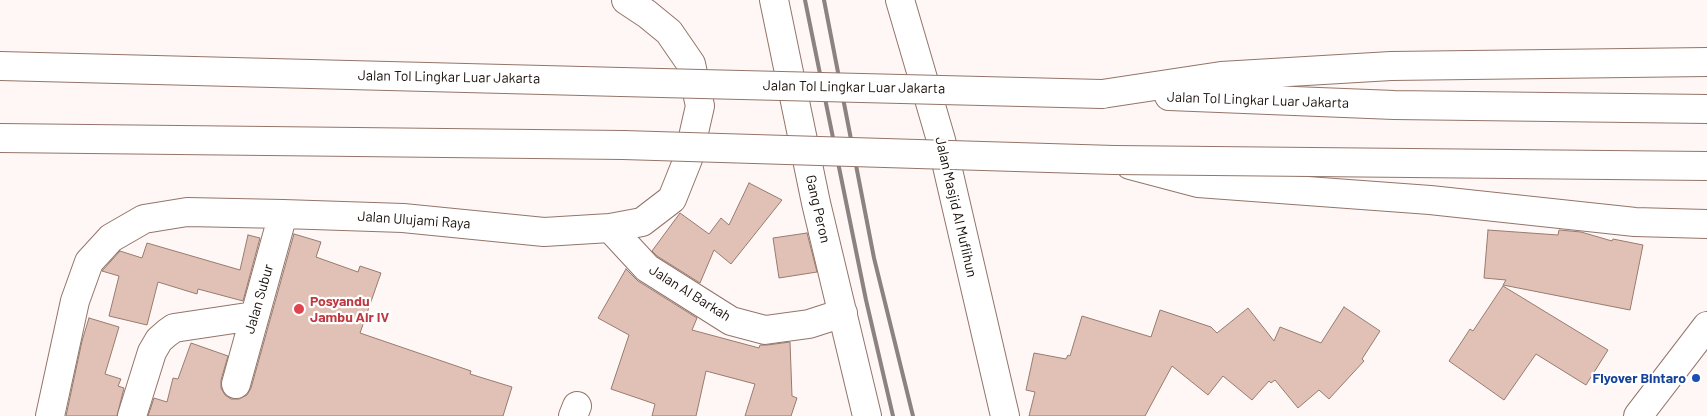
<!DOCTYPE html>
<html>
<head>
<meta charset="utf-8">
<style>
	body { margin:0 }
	canvas { display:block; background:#fef7f5 }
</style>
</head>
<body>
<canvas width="1707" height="416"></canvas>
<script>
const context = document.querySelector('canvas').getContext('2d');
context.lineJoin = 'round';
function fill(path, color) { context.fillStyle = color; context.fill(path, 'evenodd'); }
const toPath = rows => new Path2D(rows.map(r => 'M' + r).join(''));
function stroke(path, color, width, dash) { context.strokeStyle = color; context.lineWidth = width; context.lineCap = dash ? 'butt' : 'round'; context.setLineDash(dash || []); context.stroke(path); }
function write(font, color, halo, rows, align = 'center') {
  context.font = font + ' Barlow,sans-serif'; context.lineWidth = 4.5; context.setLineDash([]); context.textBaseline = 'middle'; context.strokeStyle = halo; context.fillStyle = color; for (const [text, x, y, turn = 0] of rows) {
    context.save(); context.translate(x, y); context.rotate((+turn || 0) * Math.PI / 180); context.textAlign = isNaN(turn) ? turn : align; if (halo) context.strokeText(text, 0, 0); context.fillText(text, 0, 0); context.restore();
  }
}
const building = toPath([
	[749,183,782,200,731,264,714,250,700,283,657,256,652,251,680,213,709,234,721,218,729,225,749,183],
	[1488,230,1558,235,1559,230,1581,232,1612,241,1613,239,1643,245,1630,310,1503,285,1506,280,1484,278,1488,230],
	[807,233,817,272,779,278,773,238,807,233],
	[294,234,321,242,316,257,358,272,360,266,381,273,360,333,471,371,470,374,512,387,503,416,148,416,154,398,167,402,173,378,178,379,191,343,228,356,221,380,221,388,225,395,231,399,239,399,247,395,251,388,294,234],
	[248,235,260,238,243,301,198,289,197,294,158,282,147,325,109,316,119,276,102,271,120,251,142,258,147,243,240,270,248,235],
	[626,269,638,281,697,318,692,330,759,348,760,345,767,345,790,342,792,396,797,398,791,416,745,416,755,384,706,371,696,416,652,416,655,404,611,389,629,335,598,318,626,269],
	[1503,286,1608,350,1586,385,1536,354,1504,400,1449,361,1470,329,1473,331,1503,286],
	[1344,307,1380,331,1362,359,1364,361,1329,399,1319,390,1298,408,1275,380,1271,383,1269,381,1252,400,1223,376,1208,395,1172,366,1145,416,1029,416,1035,392,1026,390,1034,353,1066,359,1068,355,1070,356,1082,316,1151,337,1160,310,1211,327,1217,333,1248,308,1274,341,1280,327,1321,343,1344,307],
	[89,318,119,327,105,374,121,379,118,386,124,388,117,416,66,416,82,341,89,318]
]);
const minor = toPath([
	[774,0,816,203,867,416],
	[900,0,941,140,1005,416],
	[610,228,647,268,731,321,765,330,809,324,843,313],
	[236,384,283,214],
	[50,416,75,301,89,262,111,238,144,219,187,212,283,214,403,218,544,232,610,228,642,222,672,199,688,159,700,106,691,64,669,32,647,14,626,0],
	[132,416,152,352,159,340,167,333,174,328,254,316],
	[573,416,577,406]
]);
const major = toPath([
	[1638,416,1707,326]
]);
const highway = toPath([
	[0,66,621,82],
	[1102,94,1221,76,1391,66,1707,62],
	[1169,96,1394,105,1707,109],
	[0,138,623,145],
	[1130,165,1198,183,1430,200,1635,222,1707,224]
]);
const rail = toPath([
	[805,0,866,300,893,416],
	[824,0,874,258,913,416]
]);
const highwayBridge = toPath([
	[621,82,1102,94],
	[623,145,1114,160,1707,166]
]);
const markers = [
	[299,309,6,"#e0444e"],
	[1696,378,5,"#1a4fb4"]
];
const streetNames = [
	["Jalan Tol Lingkar Luar Jakarta",449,77,1],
	["Jalan Tol Lingkar Luar Jakarta",854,87,1],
	["Jalan Tol Lingkar Luar Jakarta",1258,100,2],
	["Jalan Masjid Al Muflihun",956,207,77],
	["Gang Peron",818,209,77],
	["Jalan Ulujami Raya",414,220,4],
	["Jalan Al Barkah",690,293,32],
	["Jalan Subur",259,299,-74]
];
const healthNames = [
	["Posyandu",310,301],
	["Jambu Air IV",310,317]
];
const transitNames = [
	["Flyover Bintaro",1686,378]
];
fill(building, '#e1c1b5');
stroke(building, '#987b6f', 1);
stroke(minor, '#93756a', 30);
stroke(major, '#93756a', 30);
stroke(highway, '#93756a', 30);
stroke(minor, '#fff', 28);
stroke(major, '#fff', 28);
stroke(highway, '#fff', 28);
stroke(rail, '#8c8380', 4);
stroke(highwayBridge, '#93756a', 30, []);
stroke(highwayBridge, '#fff', 28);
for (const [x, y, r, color] of markers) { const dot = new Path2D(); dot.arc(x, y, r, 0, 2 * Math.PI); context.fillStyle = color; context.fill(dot); stroke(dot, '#fff', 2); }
write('14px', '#180e09', '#fff', streetNames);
write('bold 14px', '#be3a42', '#fff', healthNames, 'left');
write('bold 14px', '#164399', '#fff', transitNames, 'right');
</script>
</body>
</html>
